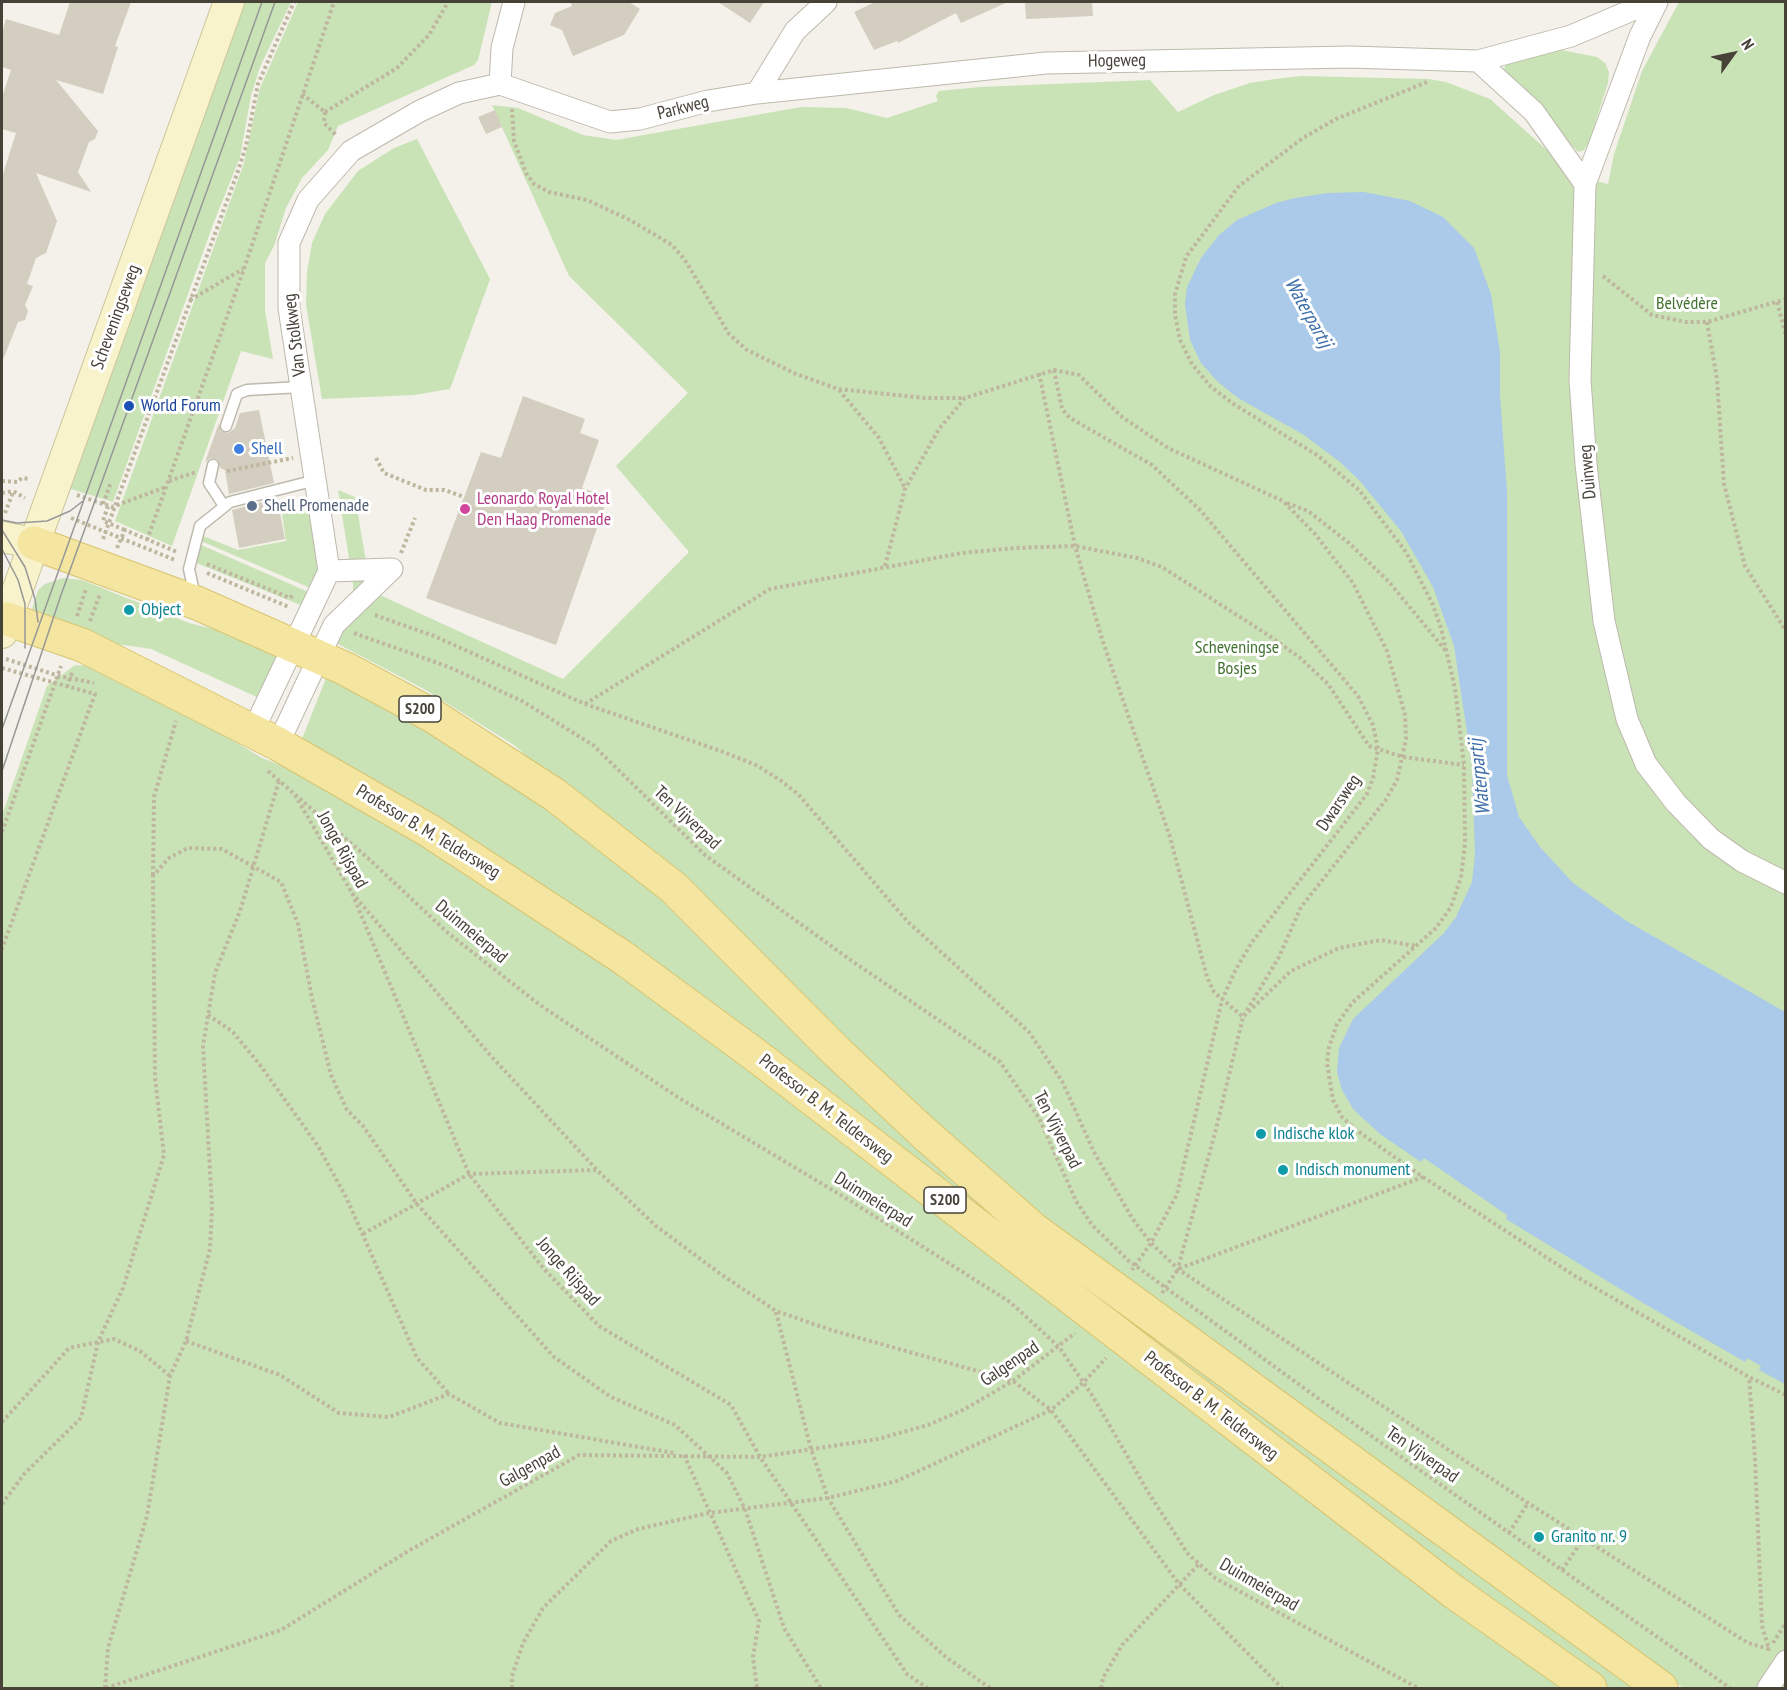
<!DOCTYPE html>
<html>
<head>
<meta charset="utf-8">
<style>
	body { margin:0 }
	#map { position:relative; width:1787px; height:1690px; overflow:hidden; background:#f3f1e9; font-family:"PT Sans Narrow",sans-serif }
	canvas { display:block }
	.frame { position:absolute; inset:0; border:3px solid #464238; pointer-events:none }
	.north { position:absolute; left:1703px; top:24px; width:60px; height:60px; -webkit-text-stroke:4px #fff; paint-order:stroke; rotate:57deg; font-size:16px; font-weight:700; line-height:24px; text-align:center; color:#464238 }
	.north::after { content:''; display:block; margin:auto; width:21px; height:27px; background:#464238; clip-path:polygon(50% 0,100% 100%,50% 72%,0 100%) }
</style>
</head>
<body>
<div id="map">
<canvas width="1787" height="1690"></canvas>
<div class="frame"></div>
<div class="north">N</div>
</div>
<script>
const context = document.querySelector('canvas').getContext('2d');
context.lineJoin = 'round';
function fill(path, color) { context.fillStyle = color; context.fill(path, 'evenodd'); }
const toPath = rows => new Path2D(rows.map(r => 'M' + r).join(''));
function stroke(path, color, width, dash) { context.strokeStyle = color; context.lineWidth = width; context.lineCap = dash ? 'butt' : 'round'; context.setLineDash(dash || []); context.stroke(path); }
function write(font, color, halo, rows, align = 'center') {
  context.font = font + ' "PT Sans Narrow",sans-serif'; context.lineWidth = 6; context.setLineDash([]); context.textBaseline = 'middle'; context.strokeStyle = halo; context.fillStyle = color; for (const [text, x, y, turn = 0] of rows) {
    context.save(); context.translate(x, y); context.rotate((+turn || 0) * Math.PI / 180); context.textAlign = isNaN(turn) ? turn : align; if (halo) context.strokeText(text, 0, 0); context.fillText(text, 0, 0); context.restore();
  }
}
const green = toPath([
	[232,2,291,2,260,67,251,96,240,157,214,222,113,502,58,485],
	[298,2,492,2,478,60,474,65,338,126,328,150,302,178,286,208,274,246,265,263,265,310,273,359,241,351,172,546,115,521,244,163,260,88],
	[1679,2,1785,2,1785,1688,1683,1688,1046,1220,514,745,424,689,338,644,343,619,354,606,353,583,338,490,355,497,371,591,563,679,689,552,616,466,688,393,569,276,492,105,518,108,583,135,616,140,801,107,846,108,887,118,938,101,936,96,939,91,980,87,1150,80,1178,112,1214,95,1250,83,1275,79,1301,76,1428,79,1446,82,1490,99,1576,176,1608,184,1614,154,1642,71],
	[1561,50,1597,57,1605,63,1609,72,1608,83,1589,142,1584,150,1578,152,1504,72,1505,65,1511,60],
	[417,139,490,279,450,389,414,395,322,399,306,305,307,272,312,243,325,214,358,171,394,148],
	[313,506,323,570,315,590,201,541,203,536,238,550,286,541,282,513],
	[199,544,313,594,308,608,194,562],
	[63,578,82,580,189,623,254,639,279,652,259,698,151,649,117,644,32,609,38,590,45,584],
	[75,665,110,667,262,758,295,771,422,845,598,955,1562,1688,2,1688,2,815,47,686],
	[328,673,419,721,623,861,1104,1294,1097,1302,300,744],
	[1144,1323,1639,1688,1605,1688,1137,1333]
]);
const water = toPath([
	[1364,192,1410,201,1443,217,1474,248,1491,294,1500,352,1500,395,1507,492,1507,775,1519,817,1540,847,1573,883,1625,920,1785,1012,1785,1384,1759,1370,1761,1366,1747,1358,1745,1362,1643,1303,1506,1219,1507,1215,1424,1158,1421,1162,1380,1134,1353,1109,1342,1090,1337,1072,1339,1048,1353,1019,1444,933,1456,917,1472,882,1475,854,1472,766,1454,646,1433,587,1401,531,1359,480,1340,462,1304,435,1238,398,1218,382,1201,363,1190,340,1185,304,1187,287,1201,258,1219,235,1237,220,1276,203,1295,198,1328,193]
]);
const building = toPath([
	[70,2,131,2,115,46,118,47,103,94,56,80,98,131,95,139,89,142,78,172,91,192,36,173,57,221,46,253,36,258,27,284,33,286,25,305,28,311,25,320,18,322,2,362,2,177,16,133,2,129,2,97,11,70,2,67,2,33,6,19,59,35],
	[570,2,629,2,640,9,624,35,573,56,562,30,550,25,555,13,572,6],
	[718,2,764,2,750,23],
	[875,2,1008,2,961,23,956,13,898,43,897,41,874,50,854,12],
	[1025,2,1092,2,1093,16,1026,19],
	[495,110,502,127,486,134,478,117],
	[523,396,585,419,580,433,599,440,582,488,608,497,556,645,426,598,481,452,501,458],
	[259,410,274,483,229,494,225,470,220,468,218,460,211,458,205,462,219,423,221,431,228,433,235,428,240,413],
	[277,498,285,539,239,548,232,510]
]);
const path = toPath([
	[302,94,325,112],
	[512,109,514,141,526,173,534,184,549,192,587,200,630,220,672,245,685,260,729,334,747,350,796,374,838,389,925,398,965,398],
	[325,112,397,68,429,35,448,2],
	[325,112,324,123,337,136],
	[1603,276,1652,315,1686,322,1707,322,1786,299],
	[190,300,243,269],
	[1777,302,1786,336],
	[1707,322,1717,379,1724,484,1745,566,1786,631],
	[1054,370,1062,409,1070,418,1152,465,1200,510,1358,696,1373,725,1378,749,1373,778,1367,794,1252,942,1236,969,1222,1000,1177,1194,1151,1243,1132,1270],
	[1039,373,1075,546,1102,639,1170,837,1207,977,1214,992,1243,1017,1291,971,1339,948,1381,940,1416,946],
	[839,390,879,438,905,488],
	[376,458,384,473,426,490,444,490,464,497],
	[227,471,293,458],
	[2,481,17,482,22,478,30,479],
	[169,481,196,472],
	[2,493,13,491,25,498],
	[77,495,112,507,166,487],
	[1287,503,1308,511,1349,543,1389,582,1446,651],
	[103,504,111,482],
	[108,506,103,521,125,530],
	[5,513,13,492],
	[71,518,175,560],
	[103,539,238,171,246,146,258,84,294,2],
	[147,540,244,269,334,2],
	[117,548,125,530,177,552],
	[401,553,415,518],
	[207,564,290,598,293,595],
	[885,566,905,489,939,429,965,398,1054,370,1079,375,1122,417,1168,448,1283,501,1315,534,1353,583,1387,651,1405,715,1406,739,1397,780,1385,801,1301,907,1279,957,1243,1017,1215,1133,1178,1268],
	[207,573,289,607],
	[375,615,434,636,585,704,718,750,756,765,780,780,798,794,907,921,1029,1032,1062,1081,1094,1152,1132,1218,1151,1243,1178,1269,1528,1503,1748,1643,1769,1649,1762,1626,1755,1458,1749,1377],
	[77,616,86,589],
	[90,621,100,594],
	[354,633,449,667,522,701,593,745,705,855,852,961,1000,1062,1039,1118,1076,1201,1092,1225,1129,1261,1326,1404,1730,1688],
	[6,659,59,676,94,683],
	[2,668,95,694,2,949],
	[67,687,73,670],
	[585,704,770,589,962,553,1015,548,1075,546,1137,558,1162,567,1265,633,1299,657,1328,684,1369,746,1403,757,1464,765],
	[268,771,369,859,448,933,540,1005,679,1098,849,1200,1010,1302,1059,1347,1092,1395,1148,1492,1188,1554,1215,1578,1418,1688],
	[295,795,352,893,469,1174,544,1269,599,1326,731,1405,760,1457,907,1674,927,1688],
	[2,832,61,666],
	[153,875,154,797,176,721],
	[352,893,490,1055,597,1170,656,1226,722,1275,776,1311,831,1330,1013,1381,1051,1410,1179,1584,1282,1688],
	[208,1015,232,1031,260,1065,318,1146,347,1199,417,1358,449,1394],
	[1423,1177,1575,1276,1749,1377,1786,1395],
	[363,1234,469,1174,596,1170],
	[1162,1293,1178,1269,1423,1177,1359,1132,1342,1117,1333,1100,1327,1063,1329,1047,1337,1024,1352,1003,1436,928,1451,907,1461,877,1465,844,1464,765,1455,688,1441,628,1433,605,1406,552,1359,490,1317,455,1235,405,1211,387,1192,364,1180,340,1175,315,1175,294,1186,257,1239,186,1303,138,1336,119,1427,82],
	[776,1312,811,1449,828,1498,899,1615,947,1658,990,1688],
	[186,1341,280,1375,339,1413,389,1417,449,1394,500,1423,674,1453],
	[2,1422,69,1348,114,1339,140,1351,170,1376],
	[684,1455,759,1621,753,1657,757,1688],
	[2,1504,25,1473,81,1418,98,1342,123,1288,164,1155,155,1078,153,876,169,858,188,848,222,849,281,882,298,924,312,998,331,1075,347,1110,363,1126,417,1204,554,1357,611,1397,675,1425,727,1473,745,1509,784,1628,821,1688],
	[1509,1533,1528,1503],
	[1562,1570,1584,1538],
	[1773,1643,1786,1623],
	[105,1688,108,1648,147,1516,170,1376,186,1341,210,1249,212,1207,203,1046,215,973,240,911,279,781],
	[106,1688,281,1630,410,1550,579,1455,760,1457,878,1439,928,1425,963,1410,1013,1381,1075,1333],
	[512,1688,512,1676,523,1643,543,1608,611,1541,638,1529,709,1513,828,1498,897,1481,1051,1410,1083,1383,1106,1358],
	[1101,1688,1103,1678,1122,1645,1199,1564]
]);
const lane = toPath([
	[226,426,237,394,247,390,301,387],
	[213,465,209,483,224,506],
	[195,597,189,569,200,526,230,502,316,480]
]);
const street = toPath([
	[1657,2,1640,36,1585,184,1580,380,1586,464,1604,621,1627,719,1646,764,1676,803,1711,839,1742,861,1786,883],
	[1478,61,1534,112,1585,184],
	[500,84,610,122,640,119,708,101,757,93,1046,63,1350,57,1478,61,1571,36,1651,2],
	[500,84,502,48,514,2],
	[757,93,795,31,826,2],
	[253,731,329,571,289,308,289,243,308,200,351,151,420,111,459,93,500,84],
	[278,744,334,625,392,569,329,571],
	[1768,1688,1786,1661]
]);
const secondary = toPath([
	[2,537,34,543],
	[2,633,229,2]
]);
const primary = toPath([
	[34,543,197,603,346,669,433,716,555,795,674,888,837,1052,925,1134,1033,1229,1661,1688],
	[7,619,82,645,278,744,428,830,622,957,754,1054,1454,1592,1590,1688]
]);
const tram = toPath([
	[2,520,17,523,47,521,70,511,83,501],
	[2,530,25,567,35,599,38,622],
	[2,549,18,580,25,604,25,648],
	[2,729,262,2],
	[2,771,61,595,275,2]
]);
const markers = [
	[129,406,6,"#1a4fb4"],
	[239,449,6,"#3f7fe0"],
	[252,506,6,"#5c6f8a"],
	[465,509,6,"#d1479c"],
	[129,610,6,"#0f9aa8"],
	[1261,1134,6,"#0f9aa8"],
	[1283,1170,6,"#0f9aa8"],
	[1539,1537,6,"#0f9aa8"]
];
const shields = [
	[420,709,42],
	[945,1200,42]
];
const shieldNames = [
	["S200",420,709],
	["S200",945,1200]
];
const streetNames = [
	["Hogeweg",1117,61,-1],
	["Parkweg",683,108,-14],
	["Scheveningseweg",116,317,-70],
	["Van Stolkweg",295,335,-97],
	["Duinweg",1588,472,-95],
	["Dwarsweg",1339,803,-56],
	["Ten Vijverpad",687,818,43],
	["Professor B. M. Teldersweg",428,832,31],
	["Jonge Rijspad",342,850,61],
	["Duinmeierpad",471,932,40],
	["Professor B. M. Teldersweg",826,1109,38],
	["Ten Vijverpad",1057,1130,63],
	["Duinmeierpad",873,1200,32],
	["Jonge Rijspad",568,1272,48],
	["Galgenpad",1010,1364,-34],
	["Professor B. M. Teldersweg",1211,1406,38],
	["Ten Vijverpad",1422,1455,35],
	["Galgenpad",530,1467,-29],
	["Duinmeierpad",1259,1585,30]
];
const parkNames = [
	["Belvédère",1687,304],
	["Scheveningse",1237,648],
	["Bosjes",1237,669]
];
const transitNames = [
	["World Forum",141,406]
];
const shopNames = [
	["Shell",251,449]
];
const hotelNames = [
	["Leonardo Royal Hotel",477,499],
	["Den Haag Promenade",477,520]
];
const serviceNames = [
	["Shell Promenade",264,506]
];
const cultureNames = [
	["Object",141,610],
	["Indische klok",1273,1134],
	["Indisch monument",1295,1170],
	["Granito nr. 9",1551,1537]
];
const waterNames = [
	["Waterpartij",1308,313,61],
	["Waterpartij",1480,777,-96]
];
fill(green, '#c9e3b6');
fill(water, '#abc9e9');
fill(building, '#d3cebf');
stroke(lane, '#bdb9ac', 13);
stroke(street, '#bdb9ac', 23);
stroke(secondary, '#cec69d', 32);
stroke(primary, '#d8c572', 35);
stroke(path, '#beb69f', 4, [3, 3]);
stroke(lane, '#fff', 10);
stroke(street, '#fff', 21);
stroke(secondary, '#f9f3cc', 30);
stroke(primary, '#f4e6a0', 33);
stroke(tram, '#979797', 1.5);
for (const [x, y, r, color] of markers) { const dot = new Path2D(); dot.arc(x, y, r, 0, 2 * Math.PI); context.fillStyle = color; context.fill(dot); stroke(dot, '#fff', 2); }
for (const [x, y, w] of shields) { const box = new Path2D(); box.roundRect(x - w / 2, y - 13, w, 26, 4.5); context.fillStyle = '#fff'; context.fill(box); stroke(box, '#464238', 1.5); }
write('bold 16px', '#464238', null, shieldNames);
write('18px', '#464238', '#fff', streetNames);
write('18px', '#427231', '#fff', parkNames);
write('18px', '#164399', '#fff', transitNames, 'left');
write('18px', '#366cbe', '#fff', shopNames, 'left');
write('18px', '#b23c85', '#fff', hotelNames, 'left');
write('18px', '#4e5e75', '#fff', serviceNames, 'left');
write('18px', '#0d838f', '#fff', cultureNames, 'left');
write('italic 20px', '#3c6da7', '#fff', waterNames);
</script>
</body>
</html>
